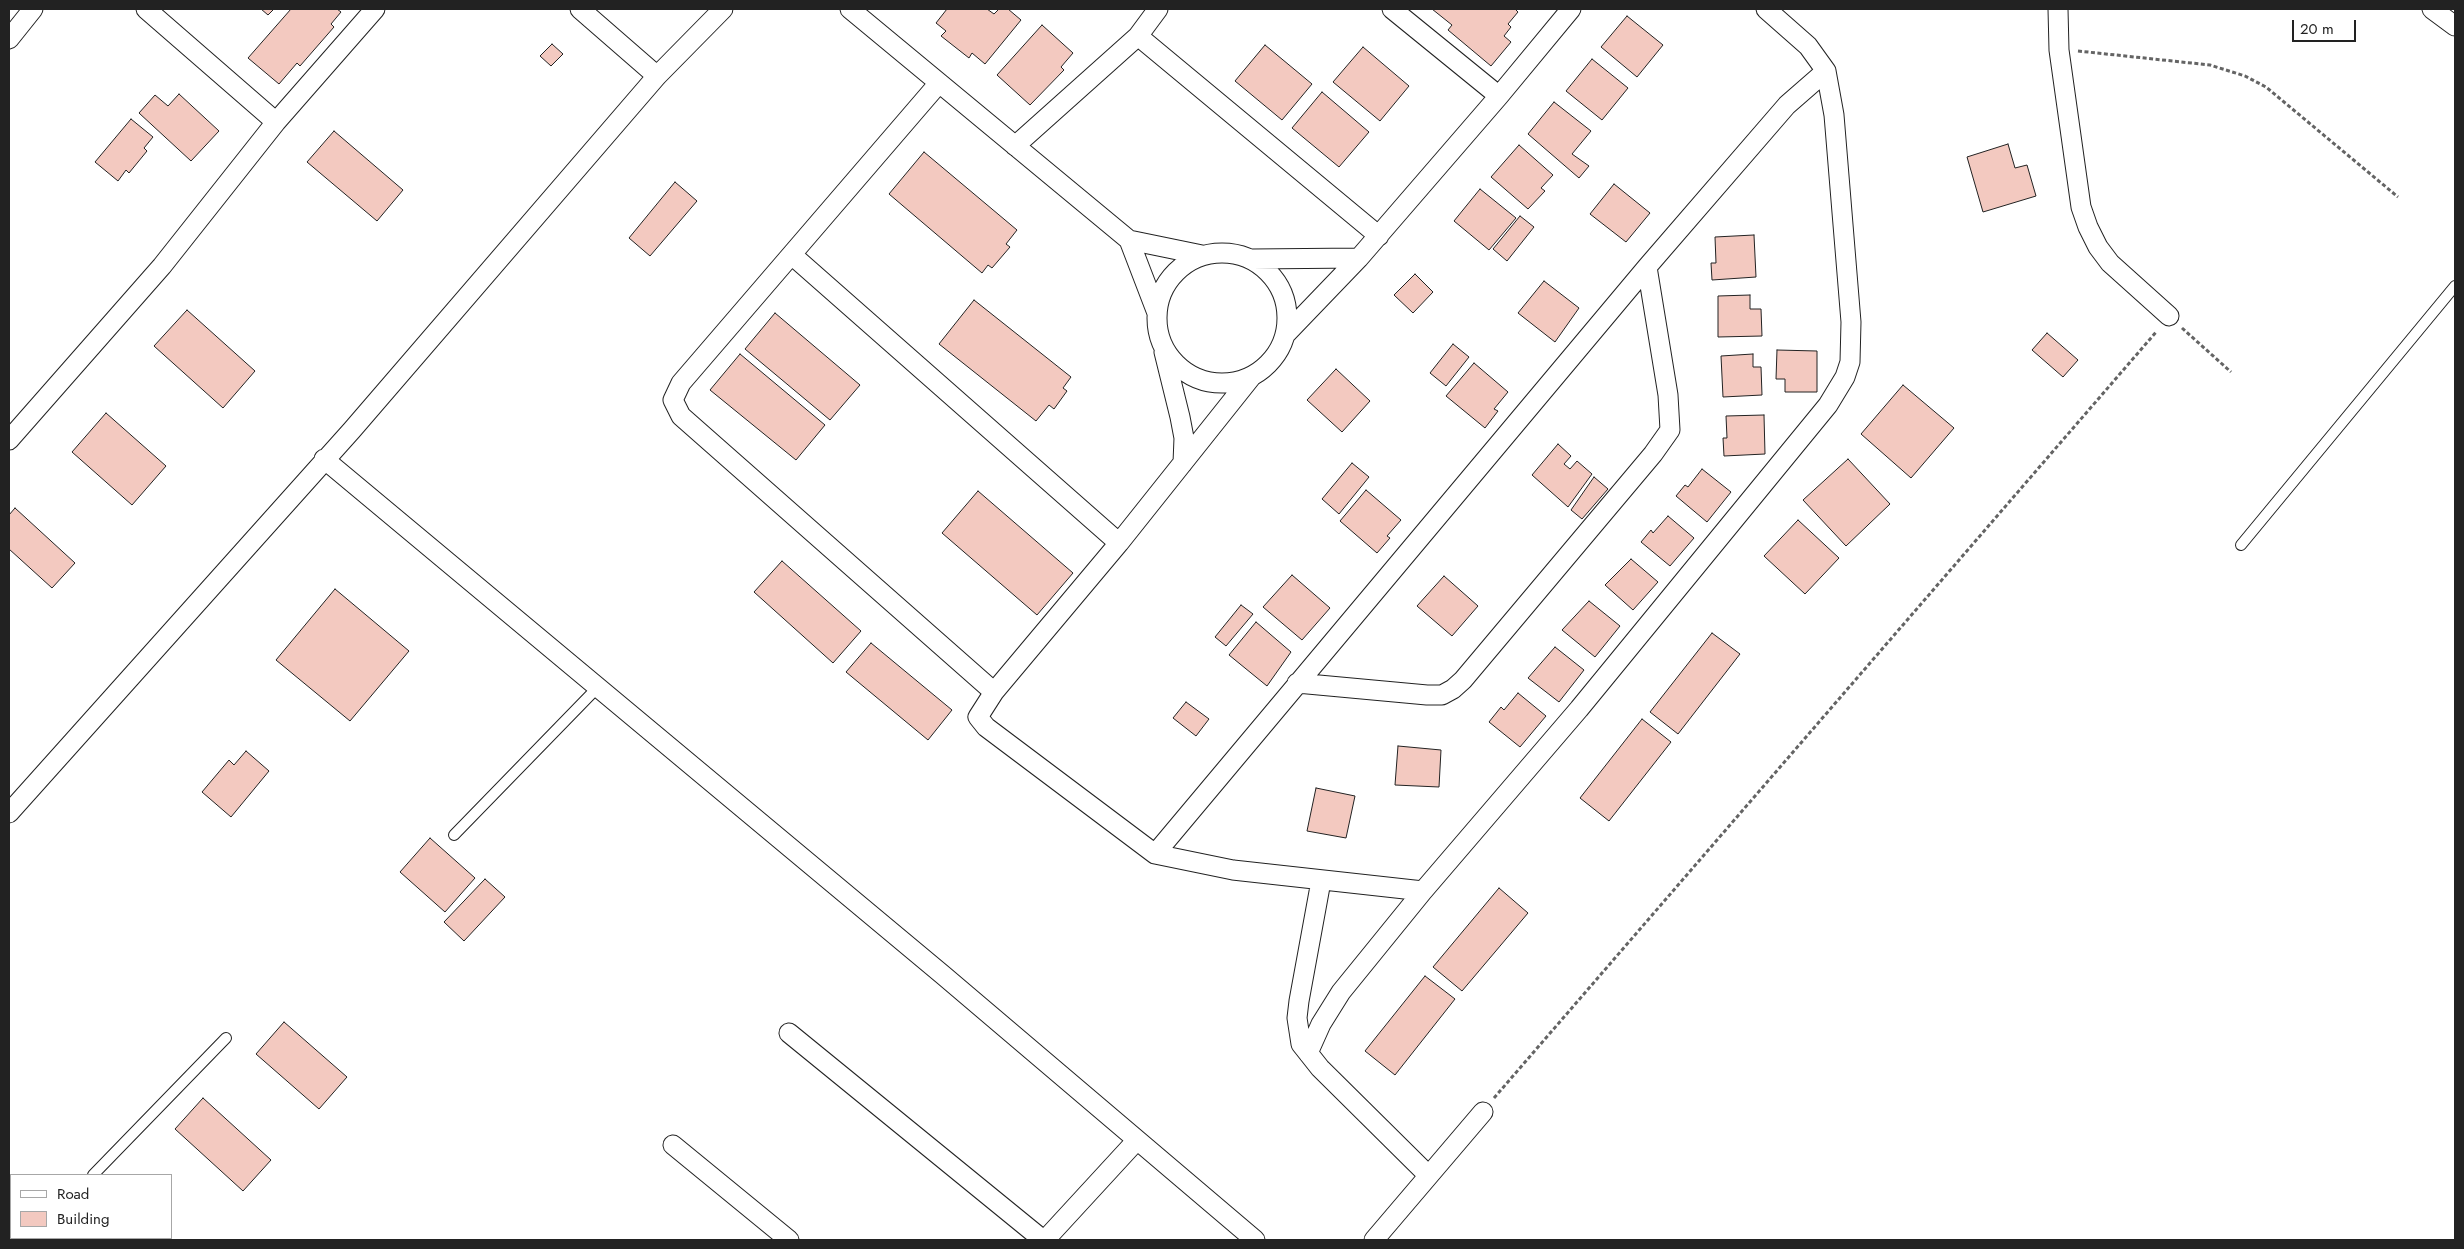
<!DOCTYPE html>
<html>
<head>
<meta charset="utf-8">
<style>
	body { margin:0 }
	#map { position:relative; width:2464px; height:1249px; overflow:hidden; background:#fff; font-family:Jost,sans-serif }
	canvas { display:block }
	.frame { position:absolute; inset:0; border:10px solid #222; pointer-events:none }
	.legend { position:absolute; left:10px; top:1174px; width:162px; height:65px; box-sizing:border-box; background:#fff; border:1px solid #a7a7a7; margin:0; padding:6px 9px; list-style:none; font-size:15px; color:#222 }
	.legend li { display:flex; align-items:center; gap:10px; height:25px }
	.legend b { width:25px; border:1px solid #a7a7a7 }
	.scale { position:absolute; left:2292px; top:20px; width:64px; height:22px; box-sizing:border-box; border:2px solid #222; border-top:0; padding-left:6px; font-size:15px; line-height:18px; white-space:nowrap; color:#222; -webkit-text-stroke:4px #fff; paint-order:stroke }
</style>
</head>
<body>
<div id="map">
<canvas width="2464" height="1249"></canvas>
<div class="frame"></div>
<ul class="legend">
<li><b style="height:6px;background:#fff"></b>Road</li>
<li><b style="height:14px;background:#f3c9c0"></b>Building</li>
</ul>
<div class="scale">20 m</div>
</div>
<script>
const context = document.querySelector('canvas').getContext('2d');
context.lineJoin = 'round';
function fill(path, color) { context.fillStyle = color; context.fill(path, 'evenodd'); }
const toPath = rows => new Path2D(rows.map(r => 'M' + r).join(''));
function stroke(path, color, width, dash) { context.strokeStyle = color; context.lineWidth = width; context.lineCap = dash ? 'butt' : 'round'; context.setLineDash(dash || []); context.stroke(path); }
const building = toPath([
	[261,9,274,9,268,15,261,9],
	[291,9,337,9,341,12,331,24,334,27,300,66,297,63,279,84,248,58,291,9],
	[947,9,987,9,994,14,999,9,1008,9,1021,20,985,64,972,53,969,58,941,36,946,31,936,23,947,9],
	[1432,9,1515,9,1518,12,1508,24,1511,27,1504,36,1511,42,1491,66,1448,30,1452,25,1432,9],
	[1627,16,1663,45,1637,77,1601,47,1627,16],
	[1042,25,1073,53,1061,67,1064,70,1030,105,997,75,1042,25],
	[552,44,563,54,551,66,540,56,552,44],
	[1265,45,1312,84,1282,120,1235,81,1265,45],
	[1363,47,1409,86,1380,121,1333,82,1363,47],
	[1592,59,1628,88,1602,120,1566,91,1592,59],
	[1322,92,1369,132,1339,167,1292,128,1322,92],
	[179,94,219,131,191,161,139,113,155,95,168,106,179,94],
	[1554,102,1591,131,1572,154,1589,166,1579,178,1528,134,1554,102],
	[131,119,153,137,144,148,147,151,129,173,126,170,118,181,95,162,131,119],
	[334,131,403,190,377,221,307,162,334,131],
	[2008,144,2015,168,2027,165,2036,196,1983,212,1967,157,2008,144],
	[1519,145,1553,175,1541,188,1545,191,1528,209,1491,177,1519,145],
	[924,152,1017,230,1006,244,1010,247,992,268,988,265,982,273,889,194,924,152],
	[675,182,697,201,650,256,629,238,675,182],
	[1614,184,1650,213,1626,242,1590,214,1614,184],
	[1480,189,1516,218,1489,250,1454,221,1480,189],
	[1520,216,1534,227,1507,261,1493,249,1520,216],
	[1754,235,1756,277,1712,280,1711,263,1716,263,1715,237,1754,235],
	[1415,274,1433,292,1413,313,1394,295,1415,274],
	[1544,281,1579,308,1555,342,1518,313,1544,281],
	[1750,295,1750,309,1761,309,1762,336,1718,337,1718,296,1750,295],
	[974,300,1071,377,1063,388,1067,391,1054,409,1049,405,1036,421,939,344,974,300],
	[187,310,255,371,223,408,154,346,187,310],
	[775,313,860,385,830,420,745,349,775,313],
	[2047,333,2078,360,2063,377,2032,350,2047,333],
	[1453,344,1469,357,1446,386,1430,373,1453,344],
	[1777,350,1817,351,1817,392,1785,392,1785,379,1776,379,1777,350],
	[740,354,825,425,796,460,710,390,740,354],
	[1753,354,1753,367,1761,367,1762,395,1723,397,1721,356,1753,354],
	[1474,363,1508,392,1494,409,1498,411,1485,428,1446,396,1474,363],
	[1336,369,1370,401,1342,432,1307,400,1336,369],
	[1903,385,1954,428,1911,478,1861,434,1903,385],
	[106,413,166,466,132,505,72,452,106,413],
	[1764,415,1765,454,1724,456,1723,438,1727,438,1726,416,1764,415],
	[1558,444,1571,456,1564,464,1570,469,1577,461,1592,474,1568,507,1532,475,1558,444],
	[1848,459,1890,504,1846,546,1803,500,1848,459],
	[1352,463,1369,477,1339,514,1322,499,1352,463],
	[1702,469,1731,492,1707,522,1676,496,1685,485,1688,487,1702,469],
	[1594,477,1608,489,1582,519,1571,510,1594,477],
	[1366,490,1401,520,1387,536,1390,538,1377,553,1340,521,1366,490],
	[978,491,1073,573,1037,615,942,533,978,491],
	[15,508,75,563,52,588,9,549,9,515,15,508],
	[1668,516,1694,538,1670,566,1641,542,1651,530,1653,533,1668,516],
	[1798,520,1839,558,1805,594,1764,556,1798,520],
	[1631,559,1658,582,1633,610,1605,585,1631,559],
	[782,561,861,631,833,663,754,592,782,561],
	[1292,575,1330,608,1302,640,1263,607,1292,575],
	[1444,576,1478,606,1452,636,1417,606,1444,576],
	[335,589,409,651,350,721,276,660,335,589],
	[1589,601,1620,626,1595,657,1562,630,1589,601],
	[1241,605,1253,614,1226,646,1215,637,1241,605],
	[1256,622,1291,652,1267,686,1229,655,1256,622],
	[1712,633,1740,654,1678,734,1650,712,1712,633],
	[871,643,952,710,928,740,846,672,871,643],
	[1555,647,1584,670,1559,702,1528,678,1555,647],
	[1518,693,1546,716,1520,747,1489,722,1501,707,1504,710,1518,693],
	[1186,702,1209,719,1196,736,1173,718,1186,702],
	[1642,719,1671,742,1609,821,1580,798,1642,719],
	[1398,746,1441,750,1439,787,1395,785,1398,746],
	[246,751,269,771,231,817,202,792,229,760,234,765,246,751],
	[1316,788,1355,796,1346,838,1307,831,1316,788],
	[430,838,475,878,445,912,400,872,430,838],
	[485,879,505,897,464,941,444,922,485,879],
	[1499,888,1528,913,1462,991,1433,967,1499,888],
	[1425,976,1455,999,1395,1075,1365,1051,1425,976],
	[284,1022,347,1077,319,1109,256,1054,284,1022],
	[203,1098,271,1160,243,1191,175,1129,203,1098]
]);
const path = toPath([
	[2078,51,2210,65,2245,76,2266,87,2398,197],
	[2182,328,2231,372],
	[1494,1098,2157,331]
]);
const lane = toPath([
	[2241,545,2455,286],
	[454,835,598,687],
	[93,1175,226,1038],
	[34,1240,37,1238]
]);
const street = toPath([
	[146,9,276,122],
	[580,9,657,76],
	[850,9,1129,240,1202,255],
	[1392,9,1499,96],
	[2058,9,2059,50,2081,207,2088,227,2098,247,2110,263,2169,316],
	[2432,9,2455,26],
	[1138,36,1379,236],
	[9,39,33,9],
	[939,83,681,383,673,400,681,416,994,692],
	[1015,146,1138,36,1158,9],
	[1129,240,1157,313],
	'1157 318a65 65 0 1 1 130 0a65 65 0 1 1-130 0Z',
	[792,255,1119,543],
	[1252,259,1359,258],
	[1285,335,1359,258,1499,96,1571,9],
	[1164,352,1180,417,1184,438,1183,463],
	[1252,376,1119,543,994,692,978,717,986,727,1155,854,1233,870,1423,891],
	[9,440,162,266,276,122,375,9],
	[324,459,943,975,1255,1240],
	[1297,683,1427,695,1442,695,1453,689,1463,680,1653,454,1670,430,1668,395,1647,267],
	[9,813,352,430,657,76,723,9],
	[1155,854,1647,267,1787,105,1826,71],
	[1321,881,1299,1001,1297,1018,1301,1044,1320,1068,1428,1175],
	[789,1033,1043,1240],
	[1308,1053,1321,1024,1341,992,1423,891,1579,709,1828,405,1845,377,1850,362,1851,322,1834,115,1826,71,1808,46,1766,9],
	[673,1145,789,1240],
	[1045,1240,1137,1140],
	[1374,1240,1483,1112]
]);
fill(building, '#f3c9c0');
stroke(building, '#222', 1);
stroke(lane, '#222', 12);
stroke(street, '#222', 21);
stroke(path, '#646464', 3, [4, 2.5]);
stroke(lane, '#fff', 10);
stroke(street, '#fff', 19);
</script>
</body>
</html>
